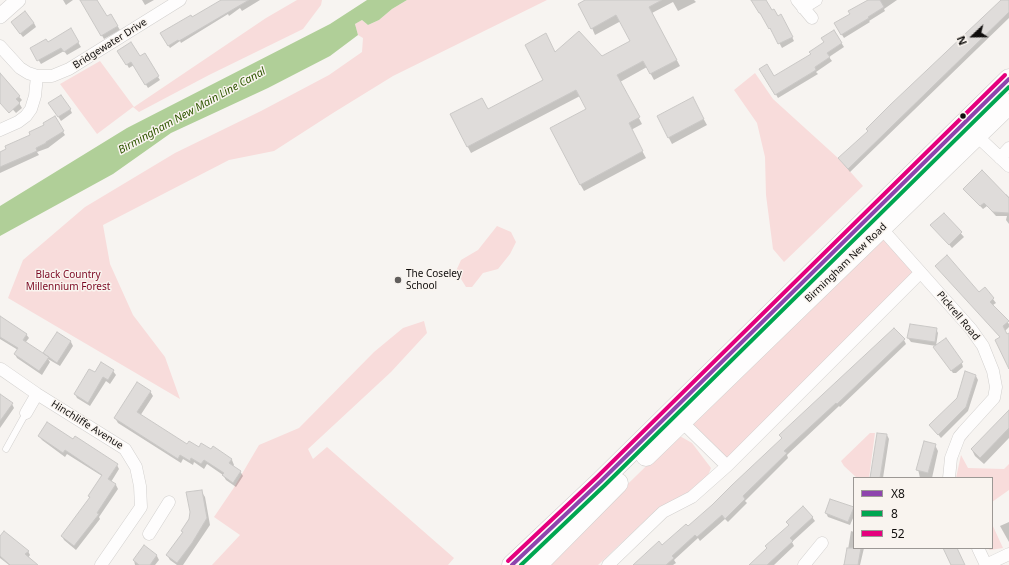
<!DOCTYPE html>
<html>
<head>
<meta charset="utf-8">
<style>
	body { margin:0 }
	#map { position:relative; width:1009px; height:565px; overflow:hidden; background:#f7f4f1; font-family:"Noto Sans",sans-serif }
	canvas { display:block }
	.legend { position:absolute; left:853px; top:477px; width:140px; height:72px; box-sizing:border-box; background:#f9f4ef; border:1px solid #9c9895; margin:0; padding:5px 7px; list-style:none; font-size:12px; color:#100e0d }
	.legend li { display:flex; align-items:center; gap:8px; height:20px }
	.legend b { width:20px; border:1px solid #9c9895 }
	.north { position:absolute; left:953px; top:16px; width:40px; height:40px; -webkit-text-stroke:3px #f9f4ef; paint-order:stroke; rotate:248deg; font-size:11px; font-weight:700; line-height:16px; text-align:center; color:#100e0d }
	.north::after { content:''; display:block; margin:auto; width:14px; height:18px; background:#100e0d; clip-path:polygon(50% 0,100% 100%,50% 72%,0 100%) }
</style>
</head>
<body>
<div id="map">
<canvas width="1009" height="565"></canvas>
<ul class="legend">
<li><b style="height:5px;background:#8e44ad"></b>X8</li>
<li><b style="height:5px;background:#00a651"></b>8</li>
<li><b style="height:5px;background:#e5007d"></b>52</li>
</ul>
<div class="north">N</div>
</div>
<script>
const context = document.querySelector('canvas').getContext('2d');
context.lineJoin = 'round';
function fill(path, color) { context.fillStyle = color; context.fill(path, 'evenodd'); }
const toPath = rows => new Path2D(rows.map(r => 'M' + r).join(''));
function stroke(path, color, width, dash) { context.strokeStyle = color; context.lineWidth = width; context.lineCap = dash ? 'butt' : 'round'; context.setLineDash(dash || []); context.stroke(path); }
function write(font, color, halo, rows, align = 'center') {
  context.font = font + ' "Noto Sans",sans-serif'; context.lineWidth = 3; context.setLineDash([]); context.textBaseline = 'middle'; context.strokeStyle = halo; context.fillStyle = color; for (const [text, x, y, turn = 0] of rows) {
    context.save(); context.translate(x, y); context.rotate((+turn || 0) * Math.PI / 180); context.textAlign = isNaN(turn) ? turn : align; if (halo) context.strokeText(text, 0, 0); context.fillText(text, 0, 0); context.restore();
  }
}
const green = toPath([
	[297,0,322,0,321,5,303,29,209,75,139,112,133,107,97,134,60,84,100,61,134,107,266,18],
	[407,0,547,0,393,76,333,113,274,151,229,160,103,225,110,264,133,315,165,357,180,399,8,298,23,260,85,207,175,153,261,111,329,75,362,52,363,38,358,35,355,24,362,20,368,25,379,20,392,9],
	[755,73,773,99,838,158,863,186,784,262,773,249,766,195,765,157,757,123,734,90],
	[497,226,511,232,516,242,510,254,498,269,483,273,472,287,466,287,456,271,461,260,478,250],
	[882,229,920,273,727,466,685,425],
	[424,321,427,333,391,372,308,449,313,459,327,447,454,558,448,565,212,565,240,535,214,517,233,489,259,445,299,428,374,352,403,328],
	[870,433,875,433,869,478,857,478,844,466,841,461],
	[678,435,692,443,711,468,707,478,690,495,652,514,598,565,551,565,554,556],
	[961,455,968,468,1004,469,1009,464,1009,490,992,502,992,478,956,478],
	[992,524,1003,548,990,550,987,548,992,548]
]);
const water = toPath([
	[367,0,407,0,392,9,379,20,368,25,362,20,355,24,358,35,330,56,268,88,171,133,113,174,0,236,0,206,127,128,330,24]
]);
const shadow = toPath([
	[63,0,73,0,66,5],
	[81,0,96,0,107,18,111,15,120,30,104,39],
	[142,0,154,0,145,5],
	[222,0,260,0,242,11,240,8,229,16,228,14,181,43,180,41,170,48,161,34,192,19],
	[587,0,694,0,696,2,678,11,673,2,652,13,680,66,654,80,647,67,620,82,642,124,631,130,646,158,584,191,580,184,587,109,580,96,471,153,451,115,488,110,545,81,555,53,602,57,632,41,621,21,595,35,592,28],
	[753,0,765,0,772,11,777,17,783,19,794,41,782,48,773,31,772,32],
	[869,0,897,0,884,9,885,11,869,21,870,22,844,38,835,24,851,14],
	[1002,0,1009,0,1009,18,850,172,839,158,869,131],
	[34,23,36,27,23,37,14,26],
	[70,29,81,47,67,55,64,51,41,64,31,48,48,43],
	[834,31,844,47,829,57,832,61,816,72,818,74,778,98,761,69,774,77,812,55,825,43],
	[119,51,140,58,144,55,160,80,148,88,134,65,129,68],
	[0,75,22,100,19,103,22,108,16,113,0,95],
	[696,105,707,125,672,144,658,117],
	[52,107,70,109,72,113,61,121],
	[54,117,65,135,48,148,37,152,39,155,0,173,0,153,32,135,46,126],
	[964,189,1005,195,1006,194,1009,197,1009,224,1006,220,1007,216,996,216,987,206,983,209],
	[944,214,964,237,952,248,932,225],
	[936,266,979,293,985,288,993,299,996,303,993,305,1009,324,1009,327,1005,331,1009,340,1009,367,1001,338],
	[0,317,26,334,29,338,25,343,46,357,57,333,71,342,73,346,60,366,48,359,50,362,42,375,17,358,15,354,18,350,0,339],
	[936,329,938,333,936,346,911,342,908,338],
	[904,340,906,344,840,407,839,406,787,455,788,458,745,501,747,503,728,522,725,519,700,541,698,538,674,560,676,563,673,565,634,565,688,528,782,439,780,436],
	[937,351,961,360,963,367,956,373,953,373],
	[113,371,116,375,110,384,106,381,90,406,77,398,75,394,95,374],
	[976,376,978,380,968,411,941,438,930,425,958,398],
	[150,391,153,396,140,416,187,445,211,451,213,448,232,460,234,465,233,467,240,471,243,476,236,487,226,480,223,475,207,464,204,469,194,462,193,465,183,459,181,463,118,423,115,418],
	[0,396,12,404,14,408,0,428],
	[1009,412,1009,438,984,464,975,456,972,450],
	[887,435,889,439,883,478,871,478],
	[39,436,73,441,117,465,119,469,111,482,116,485,118,489,99,517,100,519,76,550,64,540,62,536,91,498,89,496,102,476,67,454,65,457,42,440],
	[935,445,938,451,932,478,920,478,918,469],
	[201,491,205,497,210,525,183,565,177,565,170,560,167,555,183,532],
	[853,508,854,516,850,525,828,517,826,513],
	[812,517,815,521,792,542,794,546,774,565,751,565,789,526,787,522],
	[1009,522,1009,542,1000,526],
	[851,531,854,532,854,548,864,548,860,565,843,565,846,562],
	[0,537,28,551,30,555,28,558,36,565,9,565,0,558],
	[144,546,157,556,159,560,155,565,135,565,134,560]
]);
const building = toPath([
	[80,0,97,0,107,16,111,14,118,26,101,36,80,0],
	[221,0,249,0,179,41,178,40,168,46,160,33,191,15,192,17,221,0],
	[585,0,662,0,649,7,677,60,650,74,643,61,617,75,640,117,629,123,643,151,580,185,550,128,586,109,576,90,467,147,450,114,482,98,488,109,543,80,525,45,546,33,555,52,579,31,602,56,630,41,616,15,591,29,578,4,585,0],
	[751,0,766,0,772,10,774,9,778,16,781,14,793,37,778,44,770,28,769,29,760,13,759,13,751,0],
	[868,0,880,0,884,7,868,17,869,18,841,35,834,23,850,14,848,11,868,0],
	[1001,0,1009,0,1009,12,848,169,838,158,868,131,866,129,890,105,1001,0],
	[25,11,34,23,20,34,11,22,25,11],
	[71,28,79,42,64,52,61,48,37,61,30,48,46,39,48,42,71,28],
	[834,30,842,43,827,53,830,57,815,67,816,70,775,95,759,69,767,64,774,76,811,54,809,52,824,42,821,38,834,30],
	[131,42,140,56,145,53,159,76,145,85,131,62,126,65,117,51,131,42],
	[0,73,20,96,16,99,20,103,9,113,0,103,0,73],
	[61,95,71,109,58,117,48,103,61,95],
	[693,97,704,119,668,138,657,116,693,97],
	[55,116,64,131,46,142,46,143,36,148,37,151,0,167,0,152,6,149,5,146,30,135,29,132,44,125,43,123,55,116],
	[982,170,1009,198,1009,213,993,212,984,203,980,206,963,189,982,170],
	[944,213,962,232,949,245,930,225,944,213],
	[947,255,979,292,985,287,994,298,990,302,1009,321,1003,326,1007,334,1009,333,1009,369,995,340,1000,337,935,266,947,255],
	[0,316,27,334,23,340,49,357,39,371,14,354,18,348,0,337,0,316],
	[910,324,937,328,935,342,907,338,910,324],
	[894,328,905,339,837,404,836,403,784,451,787,453,743,496,745,499,725,519,722,515,697,537,695,535,672,556,674,558,666,565,633,565,659,541,662,545,686,524,688,526,712,505,732,485,782,438,779,435,894,328],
	[57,332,71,341,57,363,43,353,57,332],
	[946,338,963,362,951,371,933,347,946,338],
	[101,362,114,370,108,380,103,377,88,403,74,394,89,369,95,372,101,362],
	[965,371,976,375,966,407,938,435,929,425,957,398,965,371],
	[137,382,151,391,137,412,187,444,189,441,199,447,201,443,211,449,213,446,232,459,229,463,241,471,233,483,222,475,224,473,204,460,201,464,191,458,190,461,180,455,178,459,114,418,137,382],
	[0,394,13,403,0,421,0,394],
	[1009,410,1009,428,980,458,971,449,1009,410],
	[47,422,73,439,75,436,118,464,108,479,116,484,97,513,99,514,74,546,61,536,90,497,88,496,102,475,65,450,63,453,38,436,47,422],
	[877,433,887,434,880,478,870,478,877,433],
	[924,441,936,444,928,473,916,470,924,441],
	[202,490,207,518,192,543,177,563,166,555,183,532,181,531,189,519,190,512,186,492,202,490],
	[830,499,854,507,848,522,825,513,830,499],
	[803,506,813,517,790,538,793,541,767,565,749,565,767,548,765,546,789,525,786,522,803,506],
	[4,531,29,551,25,554,38,565,10,565,0,556,0,536,4,531],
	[144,545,157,555,150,565,139,565,133,560,144,545],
	[847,548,861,548,858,565,844,565,847,548],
	[943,548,957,548,965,565,951,565,943,548]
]);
const service = toPath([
	[6,449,26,413]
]);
const minor = toPath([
	[797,0,812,18],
	[803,8,816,0],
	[0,46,20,68,28,73,37,76,52,76,69,69,180,0],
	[0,130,18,122,26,116,31,109,35,96,37,76],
	[977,136,1009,166],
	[1000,158,1009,148],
	[882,229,971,329,983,346,993,371,996,387,994,398,964,431,959,437,951,458,949,478],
	[1,369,37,394,125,449,136,467,140,486,141,507,101,565],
	[26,413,37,394],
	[727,466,920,273],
	[149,534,169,502],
	[978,548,986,565],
	[608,565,663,512,692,497,727,466,682,422],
	[804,565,822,543],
	[986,565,1009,554]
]);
const tertiary = toPath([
	[0,16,18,0]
]);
const trunk = toPath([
	[646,456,1009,104],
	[512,565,601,481,1009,79],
	[537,565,618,483]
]);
const bus1 = toPath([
	[512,565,601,481,1009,79]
]);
const bus2 = toPath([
	[521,565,605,485,1009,87]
]);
const bus3 = toPath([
	[508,561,597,477,1005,75]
]);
const markers = [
	[963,116,3.5,"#100e0d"],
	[398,280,4,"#615e5d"]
];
const streetNames = [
	["Bridgewater Drive",110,44,-32],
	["Birmingham New Road",846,263,-44],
	["Pickrell Road",958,316,50],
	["Hinchliffe Avenue",87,425,32]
];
const poiNames = [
	["The Coseley",406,274],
	["School",406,286]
];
const parkNames = [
	["Black Country",68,275],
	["Millennium Forest",68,287]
];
const waterNames = [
	["Birmingham New Main Line Canal",192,111,-29]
];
fill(green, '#f8dcdb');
fill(water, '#b0cf98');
fill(shadow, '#0003');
fill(building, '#dfdcda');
stroke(building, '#cac8c6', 1);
stroke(service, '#d2d0ce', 7);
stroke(minor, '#d2d0ce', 13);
stroke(tertiary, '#d2d0ce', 16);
stroke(trunk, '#d2d0ce', 21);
stroke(service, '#fefdfd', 6);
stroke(minor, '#fefdfd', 12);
stroke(tertiary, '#fefdfd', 15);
stroke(trunk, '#fefdfd', 20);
stroke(bus1, '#8e44ad', 4);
stroke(bus2, '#00a651', 4);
stroke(bus3, '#e5007d', 4);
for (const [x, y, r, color] of markers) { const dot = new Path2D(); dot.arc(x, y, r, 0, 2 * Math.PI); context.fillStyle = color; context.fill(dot); stroke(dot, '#f9f4ef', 1.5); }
write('10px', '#100e0d', '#f9f4ef', streetNames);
write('10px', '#100e0d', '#f9f4ef', poiNames, 'left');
write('10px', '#7c0923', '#f9f4ef', parkNames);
write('italic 11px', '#2f5600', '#f9f4ef', waterNames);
</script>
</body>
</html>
